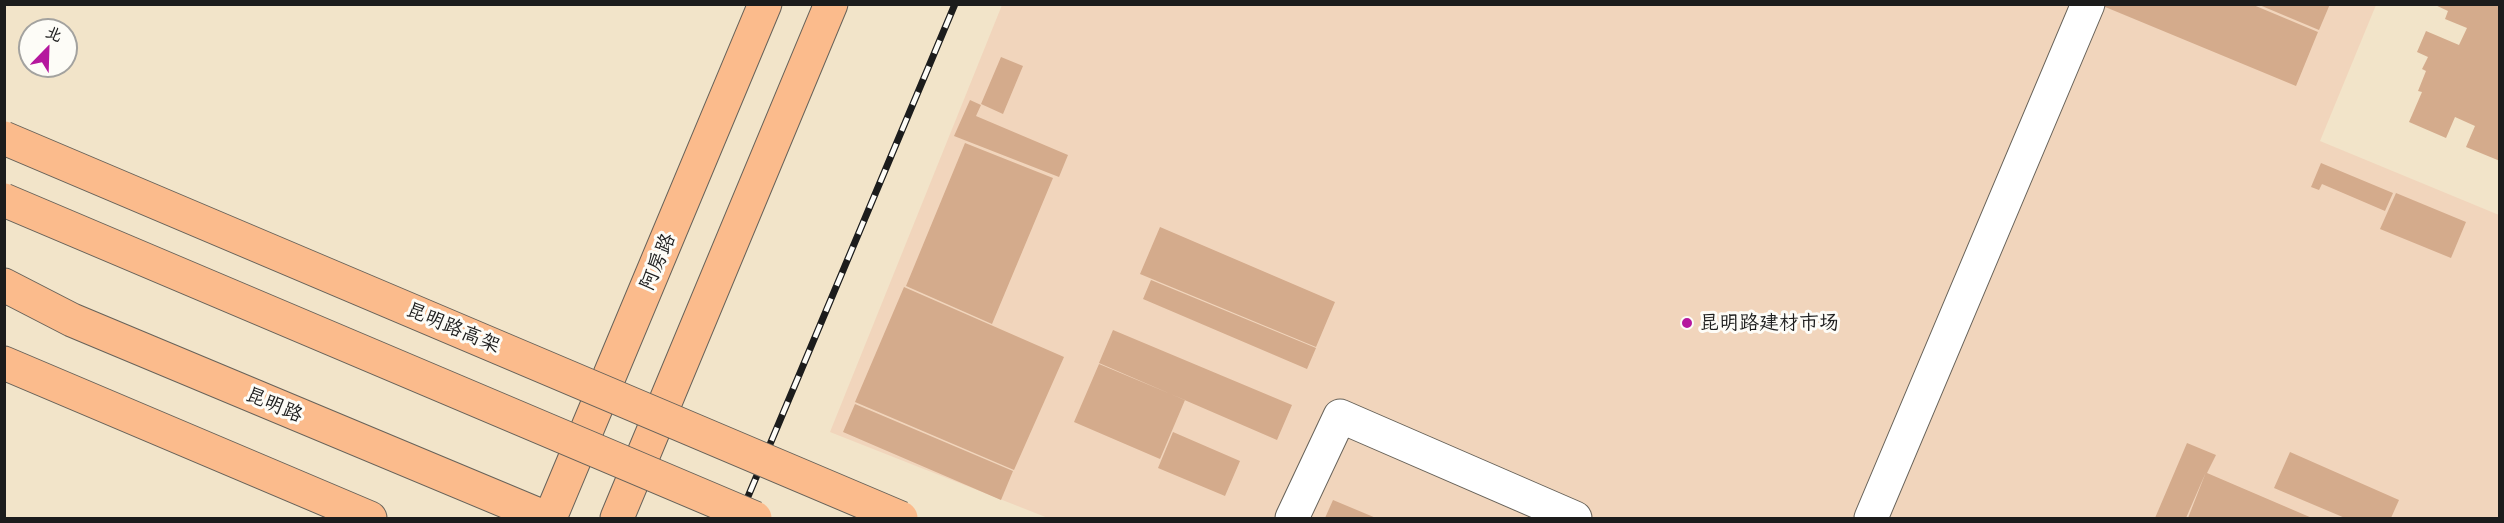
<!DOCTYPE html>
<html>
<head>
<meta charset="utf-8">
<style>
	body { margin:0 }
	#map { position:relative; width:2504px; height:523px; overflow:hidden; background:#f2e4c9; font-family:Delius,"LXGW WenKai TC",sans-serif }
	canvas { display:block }
	.frame { position:absolute; inset:0; border:6px solid #1c1c1c; pointer-events:none }
	.north { position:absolute; left:18px; top:18px; width:60px; height:60px; box-sizing:border-box; background:#fdfcf7; border:2px solid #a3a29f; border-radius:50%; rotate:23deg; font-size:16px; font-weight:700; line-height:24px; text-align:center; color:#1c1c1c }
	.north::after { content:''; display:block; margin:auto; width:21px; height:27px; background:#b5179e; clip-path:polygon(50% 0,100% 100%,50% 72%,0 100%) }
</style>
</head>
<body>
<div id="map">
<canvas width="2504" height="523"></canvas>
<div class="frame"></div>
<div class="north">北</div>
</div>
<script>
const context = document.querySelector('canvas').getContext('2d');
context.lineJoin = 'round';
function fill(path, color) { context.fillStyle = color; context.fill(path, 'evenodd'); }
const toPath = rows => new Path2D(rows.map(r => 'M' + r).join(''));
function stroke(path, color, width, dash) { context.strokeStyle = color; context.lineWidth = width; context.lineCap = dash ? 'butt' : 'round'; context.setLineDash(dash || []); context.stroke(path); }
function write(font, color, halo, rows, align = 'center') {
  context.font = font + ' Delius,"LXGW WenKai TC",sans-serif'; context.lineWidth = 6; context.setLineDash([]); context.textBaseline = 'middle'; context.strokeStyle = halo; context.fillStyle = color; for (const [text, x, y, turn = 0] of rows) {
    context.save(); context.translate(x, y); context.rotate((+turn || 0) * Math.PI / 180); context.textAlign = isNaN(turn) ? turn : align; if (halo) context.strokeText(text, 0, 0); context.fillText(text, 0, 0); context.restore();
  }
}
const built = toPath([
	[1002,5,2376,5,2320,141,2499,215,2499,518,1048,518,830,432]
]);
const building = toPath([
	[2098,4,2251,4,2318,32,2296,86],
	[2257,4,2330,4,2319,30],
	[2433,4,2500,4,2500,161,2466,147,2475,126,2455,117,2446,138,2409,122,2422,92,2418,91,2426,71,2422,69,2428,57,2417,52,2426,31,2459,45,2467,28,2445,19,2448,11],
	[1001,57,1023,66,1003,114,981,104],
	[970,100,981,105,976,116,1068,155,1059,177,954,136],
	[965,143,1053,178,992,324,906,286],
	[2321,163,2393,193,2385,211,2322,184,2319,190,2311,187],
	[2396,193,2466,222,2451,258,2380,229],
	[1160,227,1335,302,1316,347,1140,274],
	[1151,280,1316,348,1307,369,1143,299],
	[904,287,1064,357,1014,470,855,402],
	[1113,330,1292,405,1277,440,1099,363],
	[1099,364,1185,400,1160,459,1074,422],
	[855,404,1013,471,1001,500,843,432],
	[1173,432,1240,461,1225,496,1158,468],
	[2187,443,2216,455,2207,473,2312,518,2188,518,2206,472,2186,518,2155,518],
	[2290,452,2399,500,2391,518,2345,518,2274,488],
	[1333,500,1376,518,1325,518]
]);
const minor = toPath([
	[1292,518,1340,416,1575,518],
	[1871,518,2088,4]
]);
const major = toPath([
	[4,285,72,320,546,518],
	[4,363,370,518],
	[550,518,765,4],
	[617,518,831,4]
]);
const rail = toPath([
	[739,518,955,4]
]);
const highwayBridge = toPath([
	[4,138,901,518],
	[4,200,755,518]
]);
const markers = [
	[1687,323,6,"#b5179e"]
];
const streetNames = [
	["阿房路",658,262,-67],
	["昆明路高架",453,328,23],
	["昆明路",274,405,23]
];
const poiNames = [
	["昆明路建材市场",1699,323]
];
fill(built, '#f1d5bc');
fill(building, '#d4ab8c');
stroke(minor, '#676259', 35);
stroke(major, '#676259', 35);
stroke(minor, '#fff', 33);
stroke(major, '#fbbb8c', 33);
stroke(rail, '#1c1c1c', 7);
stroke(rail, '#fdfcf7', 4.5, [14]);
stroke(highwayBridge, '#676259', 35, []);
stroke(highwayBridge, '#fbbb8c', 33);
for (const [x, y, r, color] of markers) { const dot = new Path2D(); dot.arc(x, y, r, 0, 2 * Math.PI); context.fillStyle = color; context.fill(dot); stroke(dot, '#fdfcf7', 2); }
write('20px', '#1c1c1c', '#fdfcf7', streetNames);
write('20px', '#1c1c1c', '#fdfcf7', poiNames, 'left');
</script>
</body>
</html>
